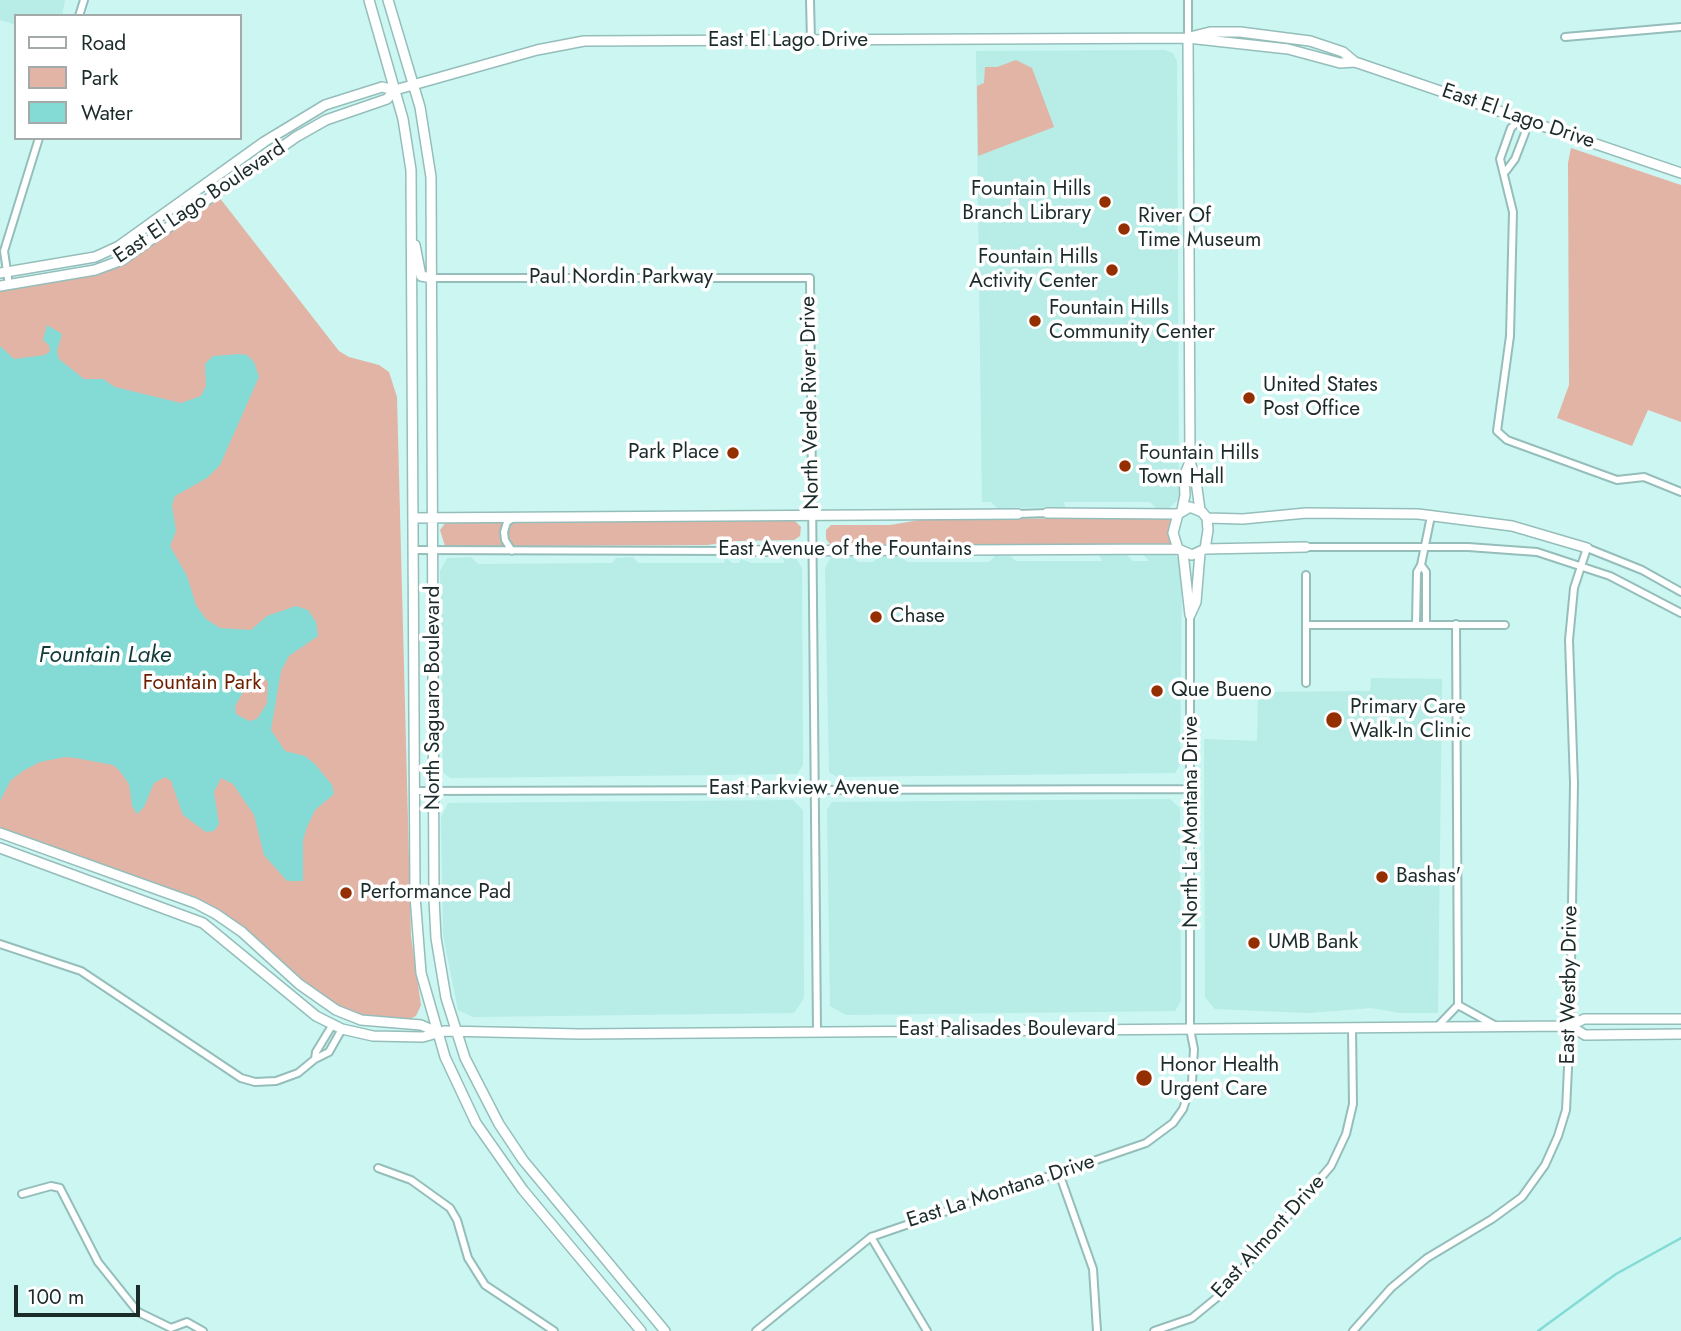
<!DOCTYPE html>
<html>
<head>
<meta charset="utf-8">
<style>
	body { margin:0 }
	#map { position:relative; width:1681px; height:1331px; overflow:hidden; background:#cbf6f2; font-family:Jost,sans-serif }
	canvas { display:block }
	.legend { position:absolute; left:14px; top:14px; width:228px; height:126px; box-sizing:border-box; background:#fff; border:2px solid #a4aaaa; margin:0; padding:9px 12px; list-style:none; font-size:21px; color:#1b2b2a }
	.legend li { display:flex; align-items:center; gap:14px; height:35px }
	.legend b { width:35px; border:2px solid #a4aaaa }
	.scale { position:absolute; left:14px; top:1285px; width:126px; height:32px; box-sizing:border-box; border:4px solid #1b2b2a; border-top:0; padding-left:9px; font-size:21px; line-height:24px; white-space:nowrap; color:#1b2b2a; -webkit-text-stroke:5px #fff; paint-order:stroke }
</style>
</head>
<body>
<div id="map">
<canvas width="1681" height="1331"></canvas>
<ul class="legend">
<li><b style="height:9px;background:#fff"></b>Road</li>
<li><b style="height:19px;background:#e2b4a5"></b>Park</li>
<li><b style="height:19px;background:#84dbd5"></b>Water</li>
</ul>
<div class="scale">100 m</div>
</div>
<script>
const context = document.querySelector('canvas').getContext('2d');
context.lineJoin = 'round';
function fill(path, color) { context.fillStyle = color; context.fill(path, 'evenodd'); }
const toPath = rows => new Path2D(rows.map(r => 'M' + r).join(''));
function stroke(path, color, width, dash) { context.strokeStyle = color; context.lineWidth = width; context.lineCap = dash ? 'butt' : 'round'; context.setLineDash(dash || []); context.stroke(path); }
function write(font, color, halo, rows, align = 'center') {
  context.font = font + ' Jost,sans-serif'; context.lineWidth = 7; context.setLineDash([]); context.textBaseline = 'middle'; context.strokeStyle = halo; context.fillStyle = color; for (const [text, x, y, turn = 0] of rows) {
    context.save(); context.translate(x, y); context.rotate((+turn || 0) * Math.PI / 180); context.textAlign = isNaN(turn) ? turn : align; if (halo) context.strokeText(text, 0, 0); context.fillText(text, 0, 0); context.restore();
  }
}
const built = toPath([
	[0,0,65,0,62,16,16,16,16,25,0,20],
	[1165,50,1173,53,1177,62,1179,499,1169,508,1156,508,1150,502,1064,502,1065,507,997,508,991,502,982,502,976,51],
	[1169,552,1179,558,1182,573,1180,765,1175,773,837,777,829,772,825,568,831,557,850,555,858,562,873,562,880,556,901,556,907,562,989,562,995,556,1010,556,1016,561,1102,561,1099,554,1126,554,1133,561,1149,561,1142,553],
	[781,556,795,557,802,568,803,765,797,774,450,778,443,772,440,571,447,558,471,557,478,564,612,563,616,558,633,557,638,563,724,563,726,558,732,563,739,563,741,559,751,563,785,563],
	[1371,678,1442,679,1438,1013,1400,1013,1371,1008,1309,1013,1215,1009,1205,997,1204,739,1257,741,1258,692,1370,691],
	[1170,799,1180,808,1181,1001,1175,1011,846,1015,830,1006,827,810,832,802],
	[793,800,803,810,804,998,794,1013,473,1017,458,1010,443,935,441,817,448,803]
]);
const green = toPath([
	[1016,60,1032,68,1054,127,978,156,977,86,984,83,985,67,997,67],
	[1571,148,1681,185,1681,422,1648,410,1632,446,1557,418,1569,385,1568,163],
	[219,197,339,351,349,357,379,365,389,372,397,397,411,936,421,1005,416,1016,406,1021,368,1017,336,1006,274,958,244,927,204,902,0,829,0,290,109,270,138,255],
	[1171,517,1168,531,1172,545,831,545,826,539,826,530,831,525,890,525,920,520],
	[789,520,795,521,801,527,800,536,794,540,737,541,707,545,514,546,508,540,508,528,515,522],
	[446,522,502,522,502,546,445,546,440,530]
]);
const water = toPath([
	[47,325,62,334,57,351,59,359,84,379,103,379,115,387,181,403,201,396,206,386,205,364,213,356,239,354,247,355,254,362,259,377,220,465,207,478,175,496,172,505,176,531,170,546,187,576,196,605,206,619,220,628,251,630,267,616,296,606,308,610,316,622,318,636,289,656,281,671,271,730,285,751,305,756,315,764,332,785,334,794,315,810,307,827,303,840,303,881,287,881,264,855,254,815,233,784,221,778,214,792,219,824,214,831,206,832,183,815,171,781,165,777,154,783,144,807,137,814,132,806,129,784,119,770,113,765,76,758,65,757,40,762,23,771,11,780,0,801,0,346,14,359,45,355,50,351,49,345,43,340],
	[253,674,262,676,268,682,267,703,257,719,249,721,236,714,235,706,242,694,245,678]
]);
const stream = toPath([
	[1538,1331,1616,1274,1681,1238]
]);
const street = toPath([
	[810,0,811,41],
	[79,16,84,0],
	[1565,37,1681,27],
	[1188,38,1188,0],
	[1522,118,1511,128,1500,159,1513,212,1510,336,1497,431,1507,440,1617,480,1644,477,1681,492],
	[1506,171,1515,159,1525,133,1523,119],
	[432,278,810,278,817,1031],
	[9,285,4,251,39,138],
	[1018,514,1047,513],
	[1306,547,1468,547,1537,552,1610,576,1681,613],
	[413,550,737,551],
	[512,551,505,540,504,532,507,522,515,517],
	[1421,565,1426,572,1426,624],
	[1306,575,1306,683],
	[1416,624,1417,572,1421,565,1431,516],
	[1306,625,1505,625],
	[415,791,1192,789],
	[0,944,81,971,241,1078,255,1082,276,1081,298,1073,315,1059],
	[1458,1005,1496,1026],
	[333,1024,316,1052,315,1059,329,1052,342,1029],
	[1437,1027,1458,1005,1456,624],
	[378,1168,411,1180,450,1208,457,1220,468,1258,485,1285,554,1331],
	[1059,1173,1093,1269,1097,1331],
	[22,1194,51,1186,60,1188,98,1262,138,1312,171,1328],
	[871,1237,927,1331],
	[171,1328,187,1322,203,1331],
	[756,1331,871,1237,1146,1143,1173,1123,1183,1109,1192,1082,1194,1049,1190,1029,1190,615],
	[1154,1331,1192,1318,1220,1295,1331,1166,1346,1134,1353,1104,1352,1028],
	[1353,1331,1391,1288,1427,1258,1492,1219,1522,1197,1545,1165,1558,1136,1566,1110,1570,1026,1574,783,1569,640,1574,588,1587,548,1642,570,1681,592]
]);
const secondary = toPath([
	[369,0,403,119,411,170,415,896,421,973,445,1057,476,1123,523,1190,641,1331],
	[388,0,420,107,431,177,434,899,436,938,446,998,465,1058,499,1124,523,1160,665,1331],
	[1190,37,1210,32,1240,32,1310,41,1343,52,1355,62,1681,173],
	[1188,38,1190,462,1196,481,1200,510],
	[415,245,421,276,432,278],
	[0,273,95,257,119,246,264,142,325,105,382,87,395,90,537,50,584,41,1188,38,1288,49,1340,63,1355,62],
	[0,286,95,270,122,260,296,137,326,120,387,99,395,90],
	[1190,507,1202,512,1207,518,1208,530,1205,549,1192,555,1178,549,1173,533,1178,514,1190,507],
	[1182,510,1185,495,1184,476,1190,462],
	[1047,513,1178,514],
	[413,518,1018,514],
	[1207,518,1243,519,1306,513,1418,514,1512,526,1587,548],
	[1205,549,1306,547],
	[737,551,1178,549],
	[1183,553,1190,615],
	[1190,615,1196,602,1200,553],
	[0,833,195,903,216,914,242,932,299,984,336,1010,361,1020,421,1025,437,1032],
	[0,848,203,923,316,1016,342,1029,373,1036,423,1037,444,1031,580,1034,1570,1026,1584,1019,1681,1019],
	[1570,1026,1585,1035,1681,1034]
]);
const markers = [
	[1105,202,7,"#942f01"],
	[1124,229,7,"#942f01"],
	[1112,270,7,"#942f01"],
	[1035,321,7,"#942f01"],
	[1249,398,7,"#942f01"],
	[733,453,7,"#942f01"],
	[1125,466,7,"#942f01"],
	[876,617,7,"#942f01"],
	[1157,691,7,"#942f01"],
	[1334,720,9,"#942f01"],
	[1382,877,7,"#942f01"],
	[346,893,7,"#942f01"],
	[1254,943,7,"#942f01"],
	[1144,1078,9,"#942f01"]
];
const streetNames = [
	["East El Lago Drive",788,41],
	["East El Lago Drive",1518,117,19],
	["East El Lago Boulevard",200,203,-34],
	["Paul Nordin Parkway",621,278],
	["North Verde River Drive",811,403,-91],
	["East Avenue of the Fountains",845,550],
	["North Saguaro Boulevard",434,698,-90],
	["East Parkview Avenue",804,789],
	["North La Montana Drive",1192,822,-90],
	["East Westby Drive",1570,985,-89],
	["East Palisades Boulevard",1007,1030],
	["East La Montana Drive",1001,1192,-18],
	["East Almont Drive",1269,1237,-48]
];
const poiNames = [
	["Fountain Hills",1091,190,"right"],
	["Branch Library",1091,214,"right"],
	["River Of",1138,217],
	["Time Museum",1138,241],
	["Fountain Hills",1098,258,"right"],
	["Activity Center",1098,282,"right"],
	["Fountain Hills",1049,309],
	["Community Center",1049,333],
	["United States",1263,386],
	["Post Office",1263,410],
	["Park Place",719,453,"right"],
	["Fountain Hills",1139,454],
	["Town Hall",1139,478],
	["Chase",890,617],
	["Que Bueno",1171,691],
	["Primary Care",1350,708],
	["Walk-In Clinic",1350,732],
	["Bashas'",1396,877],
	["Performance Pad",360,893],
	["UMB Bank",1268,943],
	["Honor Health",1160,1066],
	["Urgent Care",1160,1090]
];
const parkNames = [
	["Fountain Park",202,684]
];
const waterNames = [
	["Fountain Lake",105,656]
];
fill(built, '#b7ece7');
fill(green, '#e2b4a5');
fill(water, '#84dbd5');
stroke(stream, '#84dbd5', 2.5);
stroke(street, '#95bebb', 10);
stroke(secondary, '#95bebb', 12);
stroke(street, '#fff', 6);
stroke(secondary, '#fff', 9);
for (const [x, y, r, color] of markers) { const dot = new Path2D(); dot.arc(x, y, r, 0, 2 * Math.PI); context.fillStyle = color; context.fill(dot); stroke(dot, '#fff', 2.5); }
write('21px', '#1b2b2a', '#fff', streetNames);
write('21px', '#1b2b2a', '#fff', poiNames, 'left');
write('21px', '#6d2000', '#fff', parkNames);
write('italic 23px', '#103a38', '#fff', waterNames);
</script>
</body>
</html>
